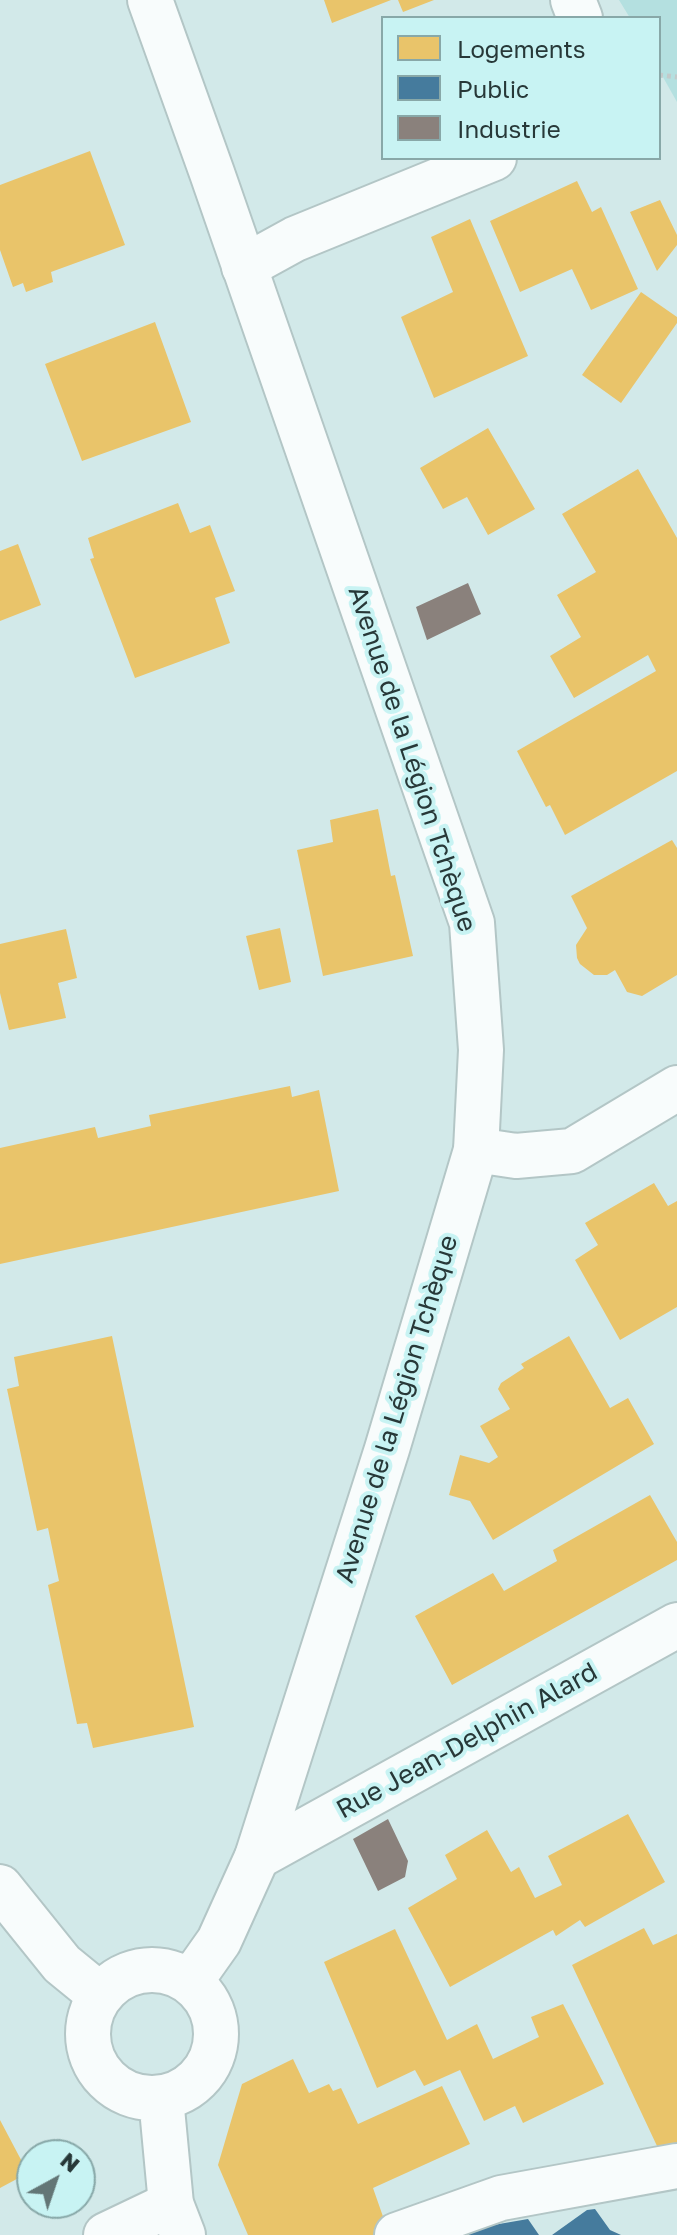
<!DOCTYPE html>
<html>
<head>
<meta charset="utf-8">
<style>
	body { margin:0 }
	#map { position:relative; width:677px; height:2235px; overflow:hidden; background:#d2e9e9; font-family:"Golos Text",sans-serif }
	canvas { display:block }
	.legend { position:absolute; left:381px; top:16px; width:280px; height:144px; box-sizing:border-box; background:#c8f3f3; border:2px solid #88a8a8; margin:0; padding:10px 14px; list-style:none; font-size:24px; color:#273838 }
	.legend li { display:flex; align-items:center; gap:16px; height:40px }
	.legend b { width:40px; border:2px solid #88a8a8 }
	.north { position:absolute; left:16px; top:2139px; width:80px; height:80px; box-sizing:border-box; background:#c8f3f3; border:2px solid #88a8a8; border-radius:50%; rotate:40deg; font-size:22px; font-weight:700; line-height:32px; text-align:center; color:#273838 }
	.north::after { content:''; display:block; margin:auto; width:28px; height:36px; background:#637676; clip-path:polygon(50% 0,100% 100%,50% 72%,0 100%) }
</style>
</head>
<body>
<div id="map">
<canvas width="677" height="2235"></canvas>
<ul class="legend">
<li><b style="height:22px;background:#e9c46a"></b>Logements</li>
<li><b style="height:22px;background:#457b9d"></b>Public</li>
<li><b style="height:22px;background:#8a817c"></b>Industrie</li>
</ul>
<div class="north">N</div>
</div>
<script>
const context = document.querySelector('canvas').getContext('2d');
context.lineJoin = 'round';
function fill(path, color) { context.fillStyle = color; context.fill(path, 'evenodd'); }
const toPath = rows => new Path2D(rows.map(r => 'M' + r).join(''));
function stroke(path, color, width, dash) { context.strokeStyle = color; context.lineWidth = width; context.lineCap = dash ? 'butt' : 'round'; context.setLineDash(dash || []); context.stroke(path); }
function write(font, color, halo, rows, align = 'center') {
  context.font = font + ' "Golos Text",sans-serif'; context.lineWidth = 8; context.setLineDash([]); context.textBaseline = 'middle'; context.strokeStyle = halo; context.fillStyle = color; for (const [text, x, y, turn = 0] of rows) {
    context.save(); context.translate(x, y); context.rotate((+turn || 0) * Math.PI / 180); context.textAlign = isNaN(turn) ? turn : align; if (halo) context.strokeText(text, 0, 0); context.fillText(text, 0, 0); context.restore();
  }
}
const green = toPath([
	[619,0,677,0,677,102,659,70,659,18,630,18]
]);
const homes = toPath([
	[324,0,391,0,332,23],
	[398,0,434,0,403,12],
	[90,151,125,245,51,272,53,282,26,292,23,283,13,287,0,250,0,185],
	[577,181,592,212,601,207,638,289,591,310,572,269,520,292,490,221],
	[660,200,677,235,677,245,657,271,630,212],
	[470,219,528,356,434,398,401,317,453,292,431,237],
	[641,292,677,317,677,323,621,403,582,375],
	[155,322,191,422,82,461,45,364],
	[488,428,535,509,488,535,467,497,443,509,420,468],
	[638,469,677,538,677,771,565,835,550,805,546,807,517,751,656,671,648,655,574,698,550,656,581,637,557,595,596,572,562,514],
	[178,503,190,533,210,525,235,591,215,598,230,643,135,678,90,559,94,558,88,538],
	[18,544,41,605,0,621,0,551],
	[378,809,391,876,395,875,413,956,323,976,297,850,333,842,330,820],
	[672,840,677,848,677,975,642,996,627,992,615,970,607,975,594,975,580,964,577,958,576,945,587,928,571,896],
	[280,928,291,982,259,990,246,936],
	[66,929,77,978,58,983,66,1018,9,1030,0,993,0,944],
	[290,1086,292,1097,319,1090,339,1191,0,1264,0,1148,95,1127,98,1138,151,1126,149,1115],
	[654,1183,668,1206,677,1201,677,1307,620,1340,575,1260,598,1245,585,1223],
	[112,1336,194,1727,93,1748,87,1723,77,1724,48,1585,59,1581,48,1528,37,1531,7,1389,19,1386,14,1357],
	[569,1336,610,1408,628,1398,654,1444,493,1540,470,1501,449,1495,460,1455,489,1463,498,1457,480,1426,510,1409,498,1389,501,1383,524,1368,521,1364],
	[650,1495,677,1542,677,1560,452,1685,415,1616,493,1573,504,1591,557,1561,553,1550],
	[628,1814,665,1882,585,1927,580,1920,556,1936,553,1930,450,1987,408,1908,457,1879,445,1855,487,1830,511,1872,519,1867,535,1898,562,1885,548,1856],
	[644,1928,653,1945,677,1934,677,2144,657,2146,572,1965],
	[395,1929,447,2040,477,2024,493,2059,539,2037,531,2017,563,2004,604,2084,523,2123,515,2106,484,2121,460,2070,424,2086,415,2070,377,2088,324,1962],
	[293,2059,309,2093,329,2084,333,2091,341,2088,358,2124,442,2086,470,2144,373,2188,387,2228,373,2235,248,2235,218,2165,242,2084],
	[0,2120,28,2173,0,2188]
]);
const public = toPath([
	[595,2209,610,2230,621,2235,552,2235,587,2210],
	[528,2219,539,2235,460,2235,476,2228]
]);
const industry = toPath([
	[468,583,481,614,427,640,416,607],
	[388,1819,408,1861,405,1877,378,1891,353,1839]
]);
const path = toPath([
	[659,75,677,77]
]);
const minor = toPath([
	[573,0,580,18],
	[244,267,295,239,494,158],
	[476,1150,516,1156,572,1151,677,1088],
	[257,1857,677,1625],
	[0,1887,62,1964,100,1995],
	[106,2235,171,2204],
	[397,2235,501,2198,677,2166]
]);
const tertiary = toPath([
	[150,0,212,173,472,923,481,1050,476,1150,387,1449,257,1857,219,1941,190,1982],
	'88 2034a64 64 0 1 1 128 0a64 64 0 1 1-128 0Z',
	[161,2098,171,2204,183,2235]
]);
const streetNames = [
	["Avenue de la Légion Tchèque",412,759,72],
	["Avenue de la Légion Tchèque",397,1409,-73],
	["Rue Jean-Delphin Alard",467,1741,-29]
];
fill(green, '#b4e0e0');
fill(homes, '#e9c46a');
fill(public, '#457b9d');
fill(industry, '#8a817c');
stroke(minor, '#b3c6c6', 48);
stroke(tertiary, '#b3c6c6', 48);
stroke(path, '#c2caca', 5, [4, 4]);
stroke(minor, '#f8fcfc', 44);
stroke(tertiary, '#f8fcfc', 44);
write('26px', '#273838', '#c8f3f3', streetNames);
</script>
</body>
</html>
